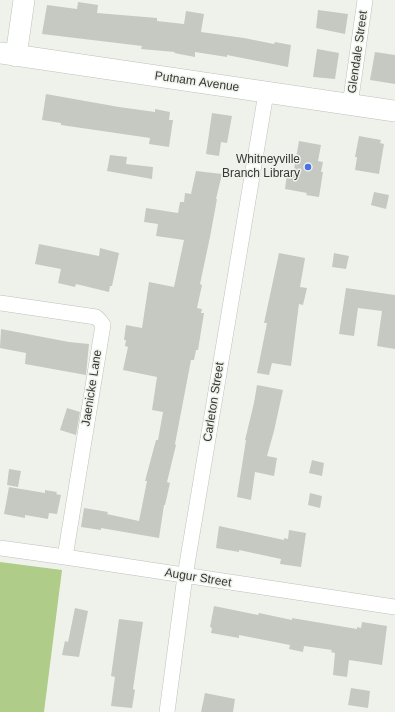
<!DOCTYPE html>
<html>
<head>
<meta charset="utf-8">
<style>
	body { margin:0 }
	canvas { display:block; background:#eff2eb }
</style>
</head>
<body>
<canvas width="395" height="712"></canvas>
<script>
const context = document.querySelector('canvas').getContext('2d');
context.lineJoin = 'round';
function fill(path, color) { context.fillStyle = color; context.fill(path, 'evenodd'); }
const toPath = rows => new Path2D(rows.map(r => 'M' + r).join(''));
function stroke(path, color, width, dash) { context.strokeStyle = color; context.lineWidth = width; context.lineCap = dash ? 'butt' : 'round'; context.setLineDash(dash || []); context.stroke(path); }
function write(font, color, halo, rows, align = 'center') {
  context.font = font + ' Helvetica,sans-serif'; context.lineWidth = 3; context.setLineDash([]); context.textBaseline = 'middle'; context.strokeStyle = halo; context.fillStyle = color; for (const [text, x, y, turn = 0] of rows) {
    context.save(); context.translate(x, y); context.rotate((+turn || 0) * Math.PI / 180); context.textAlign = isNaN(turn) ? turn : align; if (halo) context.strokeText(text, 0, 0); context.fillText(text, 0, 0); context.restore();
  }
}
const green = toPath([
	[0,562,62,570,44,712,0,712]
]);
const building = toPath([
	[78,2,98,5,97,13,157,18,157,21,184,24,186,11,204,14,201,32,244,38,274,44,275,42,291,45,288,67,227,55,227,57,195,52,195,57,174,53,175,52,141,49,142,46,42,34,47,5,77,9],
	[318,10,348,14,345,34,316,28],
	[317,49,339,53,335,79,313,77],
	[375,52,395,55,395,84,370,80],
	[46,94,119,107,155,112,155,109,170,112,169,120,173,120,169,147,149,144,150,138,61,125,61,123,42,120],
	[212,113,232,116,227,143,221,142,219,156,206,154],
	[359,136,381,140,380,143,384,144,379,174,355,170,357,157,355,157],
	[299,141,321,145,318,161,323,162,321,172,323,172,319,197,306,195,307,193,285,189,287,174,293,175],
	[110,155,127,157,126,164,153,167,152,179,107,171],
	[196,171,222,174,216,199,217,199,210,237,200,284,202,285,197,308,202,309,201,313,204,313,198,350,196,350,194,360,191,360,175,444,176,445,167,482,170,483,165,505,164,505,159,538,101,528,101,530,81,527,84,508,108,512,107,514,139,521,147,481,145,481,156,440,158,440,163,412,152,410,157,377,123,370,128,347,125,346,126,340,124,340,126,325,142,328,149,282,174,287,184,240,156,236,158,224,144,222,146,208,178,213,180,202,184,202,185,193,191,194],
	[374,192,389,195,386,209,371,205],
	[39,244,99,256,100,248,119,253,112,286,110,286,109,292,76,284,75,287,58,283,61,269,35,264],
	[279,253,305,258,300,287,307,288,303,305,299,304,291,366,272,363,269,375,257,373,267,323,264,323],
	[334,253,349,256,346,269,332,267],
	[346,288,395,295,395,349,377,346,382,311,358,308,354,336,339,334],
	[1,329,69,342,89,344,86,375,25,364,26,353,0,348],
	[257,385,283,390,274,431,267,456,277,458,274,476,255,472,251,500,237,497,246,440,245,440,254,403],
	[67,408,80,412,76,435,60,430],
	[312,460,324,463,322,476,309,473],
	[9,469,21,471,18,487,7,485],
	[9,487,45,493,45,490,57,492,56,494,61,495,57,514,49,513,48,519,25,515,25,518,4,514],
	[310,493,322,496,320,508,308,505],
	[219,526,284,540,284,538,288,539,289,530,306,533,301,567,280,564,281,559,239,550,239,552,216,548],
	[214,606,258,615,259,613,292,620,292,618,357,629,357,627,361,628,362,622,387,626,382,665,349,660,347,677,333,675,335,653,331,652,332,650,304,646,303,652,289,649,290,645,239,635,239,638,211,633,212,628,210,627],
	[75,608,88,611,79,657,62,655,65,641,68,642],
	[119,619,143,622,133,689,135,690,132,708,111,706,115,677,111,676],
	[351,688,370,691,368,708,348,705],
	[205,693,235,699,233,712,201,712]
]);
const street = toPath([
	[350,105,365,0],
	[0,303,96,317,100,321,103,325,65,557],
	[0,548,65,557,395,607],
	[167,712,185,576,266,93]
]);
const secondary = toPath([
	[0,53,395,111],
	[16,56,24,0]
]);
const markers = [
	[308,167,4,"#4b72e5"]
];
const streetNames = [
	["Glendale Street",358,52,-82],
	["Putnam Avenue",197,82,8],
	["Jaenicke Lane",92,388,-81],
	["Carleton Street",214,402,-81],
	["Augur Street",198,578,9]
];
const poiNames = [
	["Whitneyville",300,160],
	["Branch Library",300,174]
];
fill(green, '#afcd89');
fill(building, '#c6c9c2');
stroke(street, '#bdc1b9', 16);
stroke(secondary, '#bdc1b9', 22);
stroke(street, '#fff', 15);
stroke(secondary, '#fff', 21);
for (const [x, y, r, color] of markers) { const dot = new Path2D(); dot.arc(x, y, r, 0, 2 * Math.PI); context.fillStyle = color; context.fill(dot); stroke(dot, '#eff2eb', 1.5); }
write('12px', '#363734', '#eff2eb', streetNames);
write('12px', '#363734', '#eff2eb', poiNames, 'right');
</script>
</body>
</html>
